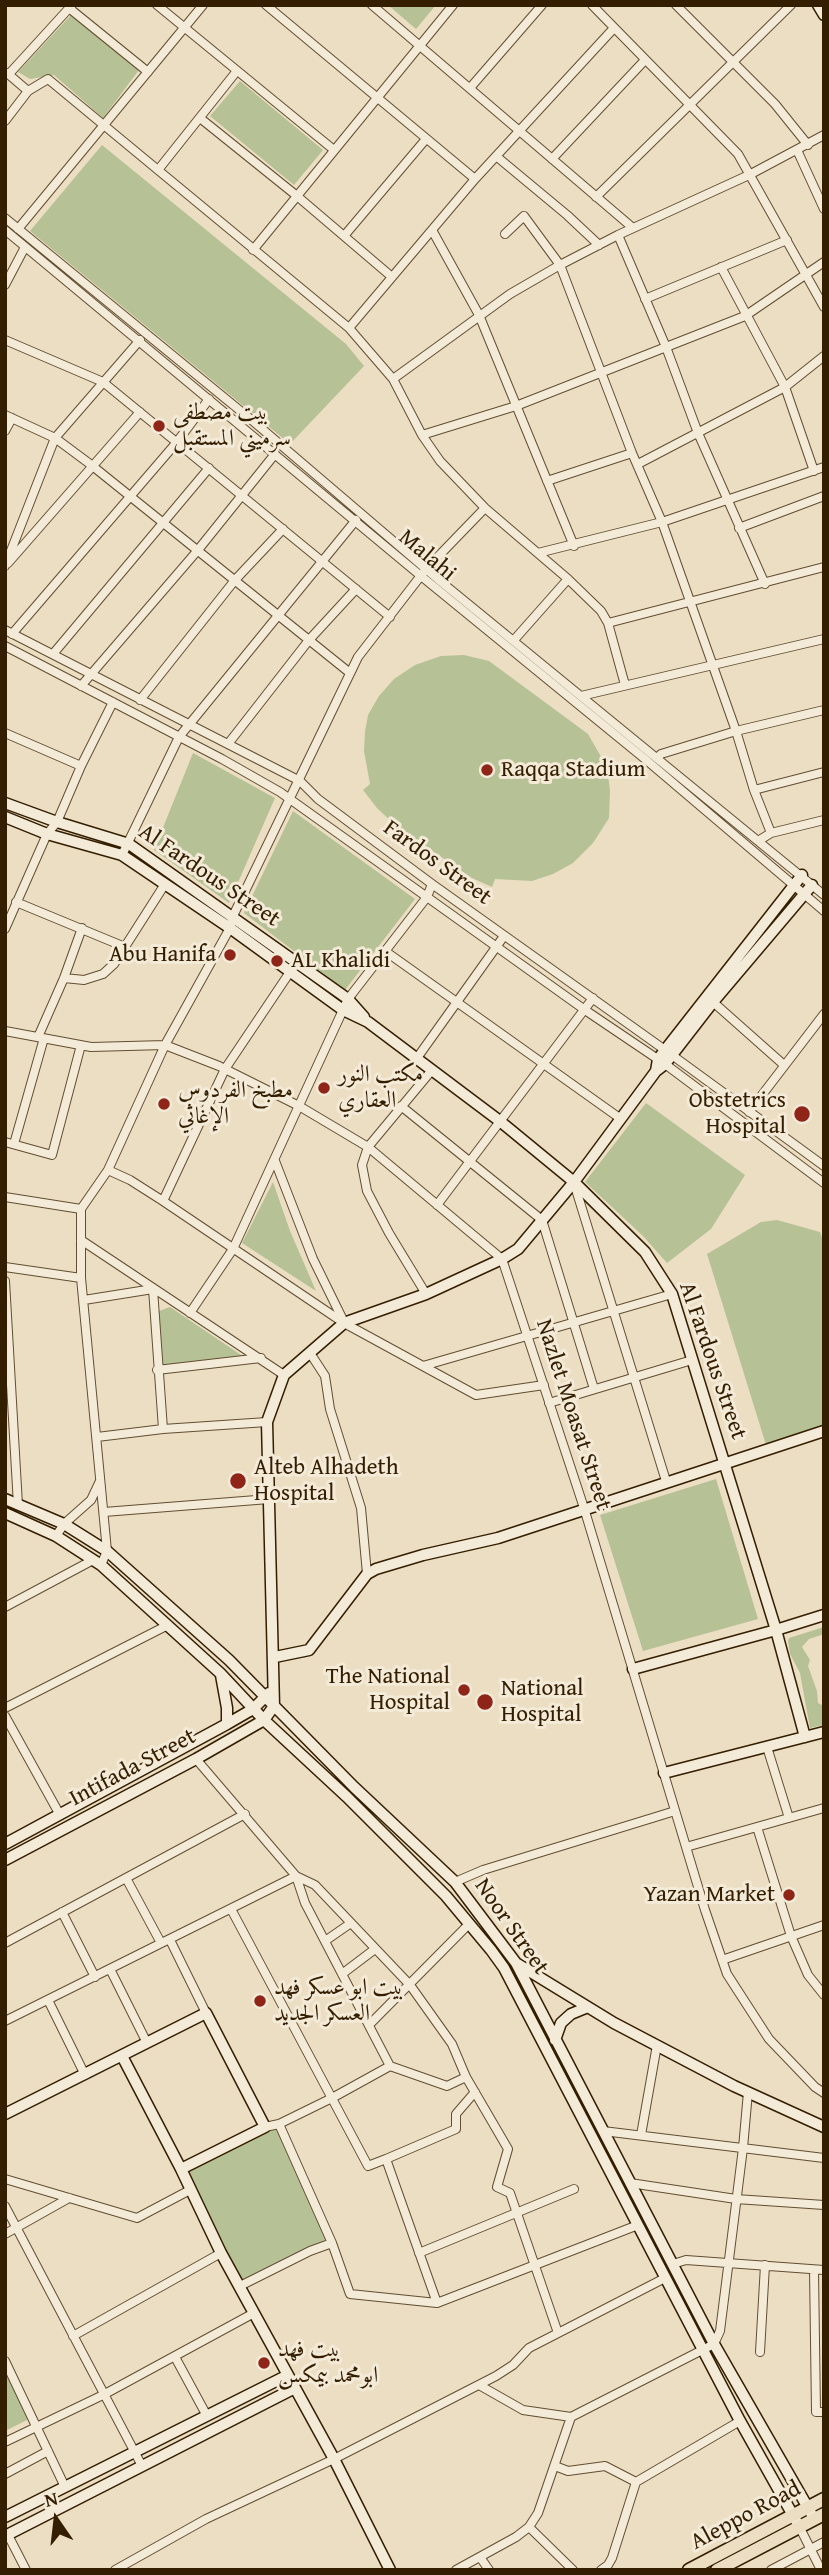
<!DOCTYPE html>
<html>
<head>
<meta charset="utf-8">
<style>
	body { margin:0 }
	#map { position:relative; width:829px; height:2575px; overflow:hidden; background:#ecdec3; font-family:"Gentium Book Plus",serif }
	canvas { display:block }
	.frame { position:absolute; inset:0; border:7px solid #341e00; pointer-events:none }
	.north { position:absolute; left:21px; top:2484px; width:70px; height:70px; -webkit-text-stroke:5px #f3ead8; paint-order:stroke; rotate:346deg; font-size:19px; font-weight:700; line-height:28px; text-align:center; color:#341e00 }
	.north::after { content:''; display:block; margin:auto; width:24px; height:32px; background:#341e00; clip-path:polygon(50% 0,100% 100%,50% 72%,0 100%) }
</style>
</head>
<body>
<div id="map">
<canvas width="829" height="2575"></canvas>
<div class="frame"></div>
<div class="north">N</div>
</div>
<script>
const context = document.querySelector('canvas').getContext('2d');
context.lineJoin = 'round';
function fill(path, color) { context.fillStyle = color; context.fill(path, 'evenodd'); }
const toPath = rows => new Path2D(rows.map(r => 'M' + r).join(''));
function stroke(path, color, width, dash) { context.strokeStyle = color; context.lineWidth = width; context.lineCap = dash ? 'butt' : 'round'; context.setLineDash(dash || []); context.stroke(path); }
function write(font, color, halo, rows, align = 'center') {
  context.font = font + ' "Gentium Book Plus",Amiri,serif'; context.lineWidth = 6; context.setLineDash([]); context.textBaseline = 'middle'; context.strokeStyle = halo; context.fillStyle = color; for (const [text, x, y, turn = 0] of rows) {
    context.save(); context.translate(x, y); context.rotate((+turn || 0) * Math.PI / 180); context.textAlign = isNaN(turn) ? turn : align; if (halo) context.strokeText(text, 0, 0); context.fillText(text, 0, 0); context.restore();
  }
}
const green = toPath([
	[388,5,436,5,416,29],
	[71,15,139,70,103,118,54,75,30,79,18,72],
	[240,81,323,150,294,185,210,116],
	[102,145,346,344,364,366,290,444,30,231],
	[464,655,489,661,588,734,607,767,610,791,609,818,593,843,573,863,553,874,532,881,495,879,492,887,472,878,396,826,377,808,363,790,370,784,364,751,365,732,368,715,379,696,394,679,415,665,441,656],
	[193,753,275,798,229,903,154,850],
	[293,811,415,899,345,990,244,913],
	[646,1103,745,1175,711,1229,667,1263,643,1236,585,1182],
	[273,1182,290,1231,316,1291,242,1243],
	[777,1220,820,1232,824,1244,824,1425,766,1445,707,1254,761,1222],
	[170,1307,244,1357,163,1366,159,1311],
	[716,1479,758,1619,643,1651,600,1515],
	[824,1627,824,1634,809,1639,802,1647,810,1660,808,1666,817,1691,818,1703,824,1706,824,1725,810,1728,800,1673,790,1654,788,1641,789,1638],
	[277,2127,330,2241,241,2283,184,2171,266,2129],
	[7,2371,29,2419,5,2431,5,2372]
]);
const street = toPath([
	[157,5,334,150],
	[266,5,475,179],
	[372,5,633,228],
	[592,5,738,154,824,307],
	[676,5,775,104,808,145],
	[69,8,148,72],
	[7,73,28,91],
	[9,74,72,5],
	[470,88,542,5],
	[200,118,297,196,392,277],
	[5,121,28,91,48,79,349,328,393,379,422,435,440,461,485,508,568,579,601,611,608,623,625,685],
	[797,150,824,209],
	[496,156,567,215,599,245],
	[552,159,645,60],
	[158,170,236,72],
	[596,197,791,5],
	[5,218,254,422,440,581,824,895],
	[18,229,203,5],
	[5,230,421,576,645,759,824,911],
	[432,230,479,315,574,546],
	[505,234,524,216,560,265,632,453,662,522,736,731,754,790,771,833],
	[618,235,666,347,698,433,765,584],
	[344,236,426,139],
	[253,250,453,5],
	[721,267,785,387,814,471],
	[5,285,25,247],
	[645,299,787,240],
	[349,328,475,179,614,28],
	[5,340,103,382,390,617],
	[393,379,510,294,560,265,618,235,749,175,824,135],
	[5,415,55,438,90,464,350,673],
	[5,431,12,418],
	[422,435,516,406,745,316,824,262],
	[638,464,785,387,824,356],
	[547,481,632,453],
	[739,528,824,496],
	[538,553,662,522,824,467],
	[8,563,140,412],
	[5,566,55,438,140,340],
	[608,623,824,567],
	[5,630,300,781,318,799,432,884,665,1050,824,1166],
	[12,634,177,442,209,399],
	[514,640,568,579],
	[5,646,222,759,280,792,585,1010,665,1064,824,1183],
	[53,654,209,468],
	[81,686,198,550,275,454],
	[581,696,824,639],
	[140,700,235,580,283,529],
	[5,733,81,766],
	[228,744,309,640,356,589],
	[657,758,661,754,736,731,824,710],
	[754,790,824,772],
	[758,841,771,833,824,820],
	[122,855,179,737,356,520],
	[16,902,125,947],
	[5,929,47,834,57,822,81,766,113,702],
	[385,951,621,1119],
	[64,978,84,980,103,974,114,964,165,884],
	[713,1002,784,1065],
	[5,1031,91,1047,165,1045,219,1066,299,1106,368,1147,502,1259,584,1508,705,1910,727,1974,769,2039,815,2087,824,2093],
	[38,1037,64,978,82,928],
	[417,1058,504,936],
	[401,1106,542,1220,594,1389],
	[749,1112,824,1014],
	[5,1142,52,1155,81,1045],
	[14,1144,44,1038],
	[275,1161,313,1259,343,1320],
	[108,1170,130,1180,163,1201,344,1323,476,1395,544,1385],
	[574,1183,666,1481],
	[5,1197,81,1209],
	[163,1201,225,1069,290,972],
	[437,1205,593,998],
	[81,1240,284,1375],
	[5,1267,81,1278],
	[5,1281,18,1505],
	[426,1294,389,1233,367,1191,362,1165,368,1147,432,1070],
	[84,1300,153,1289,163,1429],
	[190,1313,233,1249,348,999,427,897,432,884],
	[310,1353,325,1376,330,1409,361,1508,367,1574],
	[423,1366,672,1294],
	[157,1370,261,1358],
	[549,1403,692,1360],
	[97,1437,163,1429,267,1422],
	[104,1512,269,1499],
	[56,1536,64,1524,91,1500,100,1481],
	[101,1565,107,1551,81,1278,81,1209,108,1170,165,1045,230,928,233,916,358,657,426,569,485,508],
	[5,1607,93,1560],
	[5,1708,168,1625],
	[5,1716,60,1815],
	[767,1747,789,1818],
	[196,1759,296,1876,305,1903,390,2066,447,2086,466,2077],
	[757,1827,791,1936,808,1975,824,1995],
	[686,1847,824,1808],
	[126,1878,161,1943],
	[455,1882,483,1870,675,1811],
	[231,1909,368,2166,386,2159,437,2303],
	[62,1912,95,1977],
	[170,1940,206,2013],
	[325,1941,351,1923],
	[5,1943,245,1814],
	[722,1960,824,1925],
	[110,1969,147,2043],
	[342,1974,375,1949],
	[48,2000,85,2075],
	[5,2021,296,1876,315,1885,410,1985,452,2044,466,2077,508,2149,497,2187,510,2193,558,2333],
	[369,2025,469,1924],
	[279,2124,332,2243,350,2294,437,2303,638,2225],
	[265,2127,279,2124,332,2098,390,2066],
	[603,2131,824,2158],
	[641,2135,657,2045],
	[386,2159,456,2129,456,2114,475,2092],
	[5,2179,137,2218,190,2190],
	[630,2183,736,2199,824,2205],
	[5,2206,142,2466],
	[5,2234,69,2198],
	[419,2253,574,2189],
	[673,2264,686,2260,824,2270],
	[814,2270,816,2412,824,2412],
	[240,2286,310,2251,332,2243],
	[73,2336,221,2253],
	[760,2352,765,2265],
	[175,2357,207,2416],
	[5,2361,65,2487],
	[479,2385,523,2410,571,2417,714,2344,720,2331,743,2148,748,2092],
	[5,2442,103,2395,254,2313],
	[555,2466,568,2471,605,2466,636,2482],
	[5,2474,48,2451],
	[799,2526,821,2570],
	[529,2527,573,2570],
	[8,2535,26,2570],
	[480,2557,489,2570],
	[115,2570,206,2519,334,2459,496,2376,513,2365,529,2348,665,2278],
	[456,2570,516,2537,529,2527,538,2513,571,2417],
	[601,2570,608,2565,612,2558,636,2482,740,2421],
	[771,2570,824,2542]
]);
const secondary = toPath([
	[818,5,824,15],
	[5,803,57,822,129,844,348,999,364,1017],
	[5,817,47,834,122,855,230,928,343,1010,368,1022,501,1122,574,1182,645,1252,672,1294,776,1630,824,1615],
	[656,1071,658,1059,802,875],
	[5,1499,64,1524,107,1551,229,1660,354,1787,455,1882,516,1963,714,2344,811,2513],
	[5,1513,56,1536,101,1565,220,1673,264,1720,347,1797,446,1896,491,1950,504,1968,740,2421,799,2526],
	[275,1657,309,1650,367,1574,376,1569,423,1555,498,1538,824,1431],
	[633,1669,776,1630,805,1737],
	[221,1675,227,1708,227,1724],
	[664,1773,824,1732],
	[5,1844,227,1724,253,1709,269,1693],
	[5,1860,196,1759,264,1720,274,1706,267,1422,284,1375,344,1323,426,1294,502,1259,518,1249,574,1182,656,1071,665,1064,713,1002,812,885],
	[516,1963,614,2023,734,2086,824,2127],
	[555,2040,561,2023,571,2014,588,2007],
	[122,2056,181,2169,221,2253,334,2459,390,2570],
	[5,2114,206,2013,265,2127,181,2169],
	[5,2517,288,2375],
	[5,2536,295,2388]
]);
const primary = toPath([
	[689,2570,824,2499],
	[717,2570,824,2514]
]);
const markers = [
	[159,426,7,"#8f2418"],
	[487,770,7,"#8f2418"],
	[230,955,7,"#8f2418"],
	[277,961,7,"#8f2418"],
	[324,1088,7,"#8f2418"],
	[164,1104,7,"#8f2418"],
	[802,1114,9,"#8f2418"],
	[238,1481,9,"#8f2418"],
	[464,1690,7,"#8f2418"],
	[485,1702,9,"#8f2418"],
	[789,1895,7,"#8f2418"],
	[260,2001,7,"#8f2418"],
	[264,2363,7,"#8f2418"]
];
const poiNames = [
	["بيت مصطفى",173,413],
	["سرميني المستقبل",173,439],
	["Raqqa Stadium",501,770],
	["Abu Hanifa",216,955,"right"],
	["AL Khalidi",291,961],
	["مكتب النور",338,1075],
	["العقاري",338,1101],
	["مطبخ الفردوس",178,1091],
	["الإغاثي",178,1117],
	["Obstetrics",786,1101,"right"],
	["Hospital",786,1127,"right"],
	["Alteb Alhadeth",254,1468],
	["Hospital",254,1494],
	["The National",450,1677,"right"],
	["Hospital",450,1703,"right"],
	["National",501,1689],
	["Hospital",501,1715],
	["Yazan Market",775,1895,"right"],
	["بيت ابو عسكر فهد",274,1988],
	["العسكر الجديد",274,2014],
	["بيت فهد",278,2350],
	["ابومحمد بيمكس",278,2376]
];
const streetNames = [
	["Malahi",427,556,40],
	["Fardos Street",437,863,36],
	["Al Fardous Street",209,876,34],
	["Al Fardous Street",712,1361,71],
	["Nazlet Moasat Street",573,1415,72],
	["Intifada Street",133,1768,-28],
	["Noor Street",511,1927,55],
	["Aleppo Road",746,2516,-28]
];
fill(green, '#b6c195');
stroke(street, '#624e31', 10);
stroke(secondary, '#341e00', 13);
stroke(primary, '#341e00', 15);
stroke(street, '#f3ead8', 8);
stroke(secondary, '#f3ead8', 10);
stroke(primary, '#ecdec3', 12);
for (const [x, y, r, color] of markers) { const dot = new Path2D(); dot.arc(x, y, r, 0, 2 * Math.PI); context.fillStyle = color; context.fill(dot); stroke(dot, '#f3ead8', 2.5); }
write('23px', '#341e00', '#f3ead8', poiNames, 'left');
write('23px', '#341e00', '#f3ead8', streetNames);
</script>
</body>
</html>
